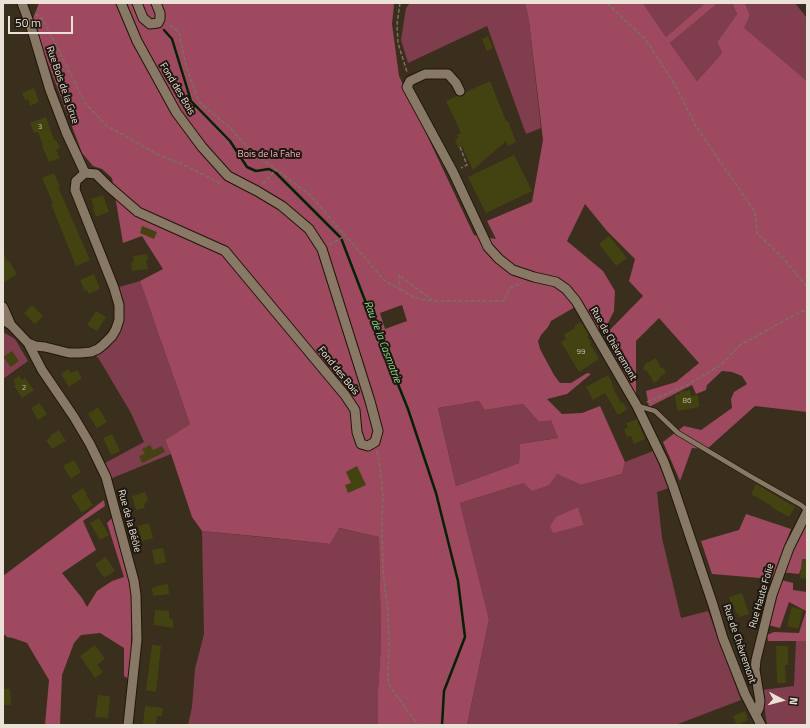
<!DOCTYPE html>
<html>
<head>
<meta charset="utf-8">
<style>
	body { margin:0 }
	#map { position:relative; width:810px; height:728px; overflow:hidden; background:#3a2e1c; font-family:"Titillium Web",sans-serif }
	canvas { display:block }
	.frame { position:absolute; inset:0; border:4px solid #eae2d7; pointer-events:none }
	.north { position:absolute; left:762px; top:680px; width:40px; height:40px; -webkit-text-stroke:3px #1d1710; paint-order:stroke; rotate:96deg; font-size:11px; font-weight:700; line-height:16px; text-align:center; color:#eae2d7 }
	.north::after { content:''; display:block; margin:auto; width:14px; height:18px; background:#eae2d7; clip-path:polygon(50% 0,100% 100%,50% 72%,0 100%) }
	.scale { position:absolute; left:8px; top:16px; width:65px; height:18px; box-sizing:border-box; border:2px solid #eae2d7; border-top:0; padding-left:5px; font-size:12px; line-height:14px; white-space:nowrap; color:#eae2d7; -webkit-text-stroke:3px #1d1710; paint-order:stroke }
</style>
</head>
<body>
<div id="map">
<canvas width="810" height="728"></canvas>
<div class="frame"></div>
<div class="north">N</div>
<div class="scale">50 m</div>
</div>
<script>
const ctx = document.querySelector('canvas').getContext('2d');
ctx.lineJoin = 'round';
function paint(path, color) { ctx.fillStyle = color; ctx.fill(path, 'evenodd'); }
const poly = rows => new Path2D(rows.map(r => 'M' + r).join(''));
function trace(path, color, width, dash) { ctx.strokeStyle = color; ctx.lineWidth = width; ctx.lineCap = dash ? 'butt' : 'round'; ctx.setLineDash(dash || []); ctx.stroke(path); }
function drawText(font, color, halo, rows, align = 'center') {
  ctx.font = font + ' "Titillium Web",sans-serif'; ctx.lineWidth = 4; ctx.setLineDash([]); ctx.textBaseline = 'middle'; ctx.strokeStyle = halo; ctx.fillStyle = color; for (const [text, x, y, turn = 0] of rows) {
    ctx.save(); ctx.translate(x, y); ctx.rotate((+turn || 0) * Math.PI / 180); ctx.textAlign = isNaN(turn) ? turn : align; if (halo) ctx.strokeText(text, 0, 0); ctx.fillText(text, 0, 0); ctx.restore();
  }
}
paint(poly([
	[410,3,525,3,529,21,541,128,526,134,487,26,408,63,401,40,406,8],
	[643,3,705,3,666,37],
	[718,3,732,3,737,14,717,42,722,53,697,81,670,43],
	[745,3,795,3,807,18,807,81,743,28,750,15],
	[140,281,190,424,165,440,171,454,110,479,105,463,144,442,131,413,99,359,96,356,108,348,117,337,122,325,124,316,124,303,119,287],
	[3,332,15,339,28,361,3,379],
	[479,401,485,410,523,404,539,422,551,419,558,438,520,444,519,463,456,486,438,408],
	[653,451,669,488,657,492,662,538,681,618,708,611,741,700,678,724,678,725,467,725,489,619,460,503,524,483,557,474,581,485,622,474,625,462],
	[578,507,584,525,576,527,557,516],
	[338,528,379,537,381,644,378,690,378,725,188,725,192,707,195,669,204,634,202,531,330,544],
	[796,641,807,641,807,725,767,725,762,690,794,686]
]), '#803d4e');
paint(poly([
	[39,3,393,3,394,5,392,24,399,76,474,235,496,239,487,221,532,202,543,140,529,21,525,3,643,3,666,37,705,3,718,3,670,43,697,81,722,53,717,42,737,14,732,3,745,3,750,15,744,28,807,81,807,412,755,406,707,449,692,448,680,481,663,442,684,426,701,430,732,408,731,399,734,392,747,384,742,376,732,372,722,371,707,385,706,390,696,394,692,385,649,407,646,391,676,382,699,363,659,318,636,341,636,395,604,336,643,296,629,281,635,259,607,231,585,204,567,241,603,271,615,291,614,311,607,325,592,332,575,307,551,321,548,327,541,335,538,341,540,349,554,375,560,383,571,383,587,373,591,374,567,394,547,399,562,414,582,413,600,406,625,462,622,474,581,485,557,474,549,485,532,491,524,483,460,503,489,619,467,725,378,725,378,690,381,644,379,537,339,528,330,544,264,537,202,531,192,517,171,454,165,440,190,424,140,281,163,269,142,236,123,243,112,178,102,169,93,166,82,153,32,21],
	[402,305,407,321,385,329,380,313],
	[479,401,485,410,523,404,539,422,551,420,558,438,520,444,519,463,456,486,438,408],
	[104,500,105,506,83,521,96,550,62,573,82,598,87,607,97,591,112,581,124,577,107,523,112,518,125,567,128,576,131,578,132,589,131,657,130,680,124,676,124,648,100,633,81,635,74,643,62,675,60,725,45,725,49,680,27,643,13,638,7,637,3,633,3,576],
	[578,507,584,525,553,533,550,526,557,516],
	[746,514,791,529,772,579,712,574,701,541,739,530],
	[807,514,807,559,803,563,799,574,780,572],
	[777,579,793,583,793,590,807,592,807,641,768,641,767,635,774,632,799,633,806,611,789,602,780,628,764,624]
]), '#9e495f');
trace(poly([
	[164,30,172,39,191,101,230,141,247,167,256,171,269,169,276,173,341,238,379,337,408,409,436,493,458,581,465,637,444,691,442,725]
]), '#012304', 2.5);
paint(poly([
	[488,36,493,48,487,51,482,39],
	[490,81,506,121,508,121,516,142,508,146,506,141,473,170,462,146,458,148,455,140,458,138,457,135,461,133,446,101,457,96,462,96,466,92],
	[34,88,39,102,30,106,28,99,25,100,22,93],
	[46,117,54,140,56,140,60,148,56,150,60,158,49,162,42,146,43,145,38,132,34,133,30,123],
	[514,155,532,191,486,213,468,177],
	[54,173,60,187,58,187,90,260,76,266,51,204,53,203,42,178],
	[103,195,109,212,96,217,93,208,94,207,91,199],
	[142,226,157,232,154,239,140,233],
	[609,236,627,258,616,266,599,244],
	[3,253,8,262,9,261,17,274,3,283],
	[147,254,148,260,146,260,148,269,132,271,131,262,134,261,133,256],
	[94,274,100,289,89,294,87,290,85,291,80,280],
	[32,305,43,316,35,324,24,313],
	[96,311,106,317,97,331,87,325],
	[581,322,589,335,587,336,591,343,590,344,599,359,579,372,561,342,566,339,564,334,575,328,574,326],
	[12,351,19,361,11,367,3,357],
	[656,358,661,368,663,367,666,373,660,377,660,379,654,383,647,371,643,370,645,364],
	[68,369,71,373,77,370,82,378,69,387,61,374],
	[608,375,613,385,612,386,621,403,623,402,627,410,618,415,605,393,593,400,586,387],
	[19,376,22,380,25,378,34,390,22,398,14,386,16,385,13,380],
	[690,390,691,396,698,395,699,407,677,411,675,395,680,394,679,392],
	[39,403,47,414,38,420,31,408],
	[98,407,107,422,97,428,88,414],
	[637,419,645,439,634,444,631,436,627,437,624,429,628,428,626,423],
	[59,430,66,441,52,449,46,440,51,437,50,436],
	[112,434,120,451,111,455,103,438],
	[150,445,153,450,162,446,165,452,142,463,139,456,145,454,142,449],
	[74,460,81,472,71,479,63,466],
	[357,466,366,485,348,493,345,485,351,483,346,472],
	[756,484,795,507,789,517,771,507,772,506,751,494],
	[83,488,87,494,86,495,93,505,82,513,71,496],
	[145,492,148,500,144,504,145,508,136,510,132,496],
	[99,518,109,535,100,540,90,523],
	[149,523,153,538,142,541,138,526],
	[163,548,166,562,155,565,152,550],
	[106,557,115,571,104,578,95,564],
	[802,559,807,559,807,579,800,578],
	[168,584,169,594,153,596,152,588,156,587,156,586],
	[742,593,749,614,739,617,738,613,736,613,733,604,731,604,729,597],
	[792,607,803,610,798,629,787,626],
	[155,610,169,611,169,617,173,620,173,628,154,625],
	[95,645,105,659,97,665,103,672,95,678,80,656],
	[152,645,161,646,156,692,146,690],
	[776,646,788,646,788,665,785,665,786,683,777,683],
	[3,689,10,689,11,705,3,705],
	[98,695,110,696,108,718,95,717],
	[145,706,163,708,162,716,157,716,156,725,143,724],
	[745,711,748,720,737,725,733,716]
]), '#434312');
const service = poly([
	[638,406,655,411,678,433,750,476,801,505,807,510]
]);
const minor = poly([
	[22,3,33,33,50,90,66,132,85,173],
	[137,3,143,18,150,24,158,23,160,19,160,13,156,3],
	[460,91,456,83,448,74,425,74,410,81,407,87,453,172,488,247,499,259,513,270,534,277,556,282,566,289,576,301,637,406,664,462,673,486,713,605,723,638,745,694,761,725],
	[3,307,11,325],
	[3,320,11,325,28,343,42,370,74,417,90,444,106,477,134,581,136,595,137,640,128,725],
	[28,343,35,346,45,347,69,353,80,353,91,352,98,349,103,345,112,336,116,329,119,320,119,305,114,288,75,190,76,181,85,173,96,174,108,186,138,212,225,251,345,395,355,410,357,432,361,444,368,446,375,442,378,431,370,401,322,249,309,229,282,206,257,191,228,176,202,147,176,112,164,90,137,41,121,3],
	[756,714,759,708,760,701,755,670,756,660,772,595,789,548,807,512]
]);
trace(service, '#211605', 6);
trace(minor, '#211605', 11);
trace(poly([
	[400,3,397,24,398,43,407,72],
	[607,3,646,40,674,83,697,128,755,212,757,233,784,259,807,287],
	[35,14,43,19,85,103,107,126,129,138,157,154,186,166,222,184],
	[170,25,179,32,186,66,199,102,229,127,254,154,276,169],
	[460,147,467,165,461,168],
	[263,184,276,169,310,195,385,281,400,289,399,275,433,301,504,301,510,288,522,283],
	[329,245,345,236],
	[400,289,415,298,431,301],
	[647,402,687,385,721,365,740,345,802,311,807,312],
	[377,451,380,466,383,496,382,522,383,572,388,612,389,647,388,674,389,685,418,725]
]), '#7a7060', 1.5, [4, 2]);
trace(service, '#877965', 4.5);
trace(minor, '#877965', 9);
drawText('8px', '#c0baa6', null, [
	["3",40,127],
	["99",581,352],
	["2",24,388],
	["86",687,401]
]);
drawText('10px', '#eae2d7', '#1d1710', [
	["Rue Bois de la Grue",62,85,71],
	["Fond des Bois",177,89,59],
	["Rue de Chèvremont",613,344,60],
	["Fond des Bois",338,371,51],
	["Rue de la Béôle",129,521,75],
	["Rue Haute Folie",762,596,-74],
	["Rue de Chèvremont",739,644,71]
]);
drawText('10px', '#fcb3c1', '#1d1710', [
	["Bois de la Fahe",269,155]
]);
drawText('italic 11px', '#86de88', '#1d1710', [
	["Rau de la Casmatrie",382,342,69]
]);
</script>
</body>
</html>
